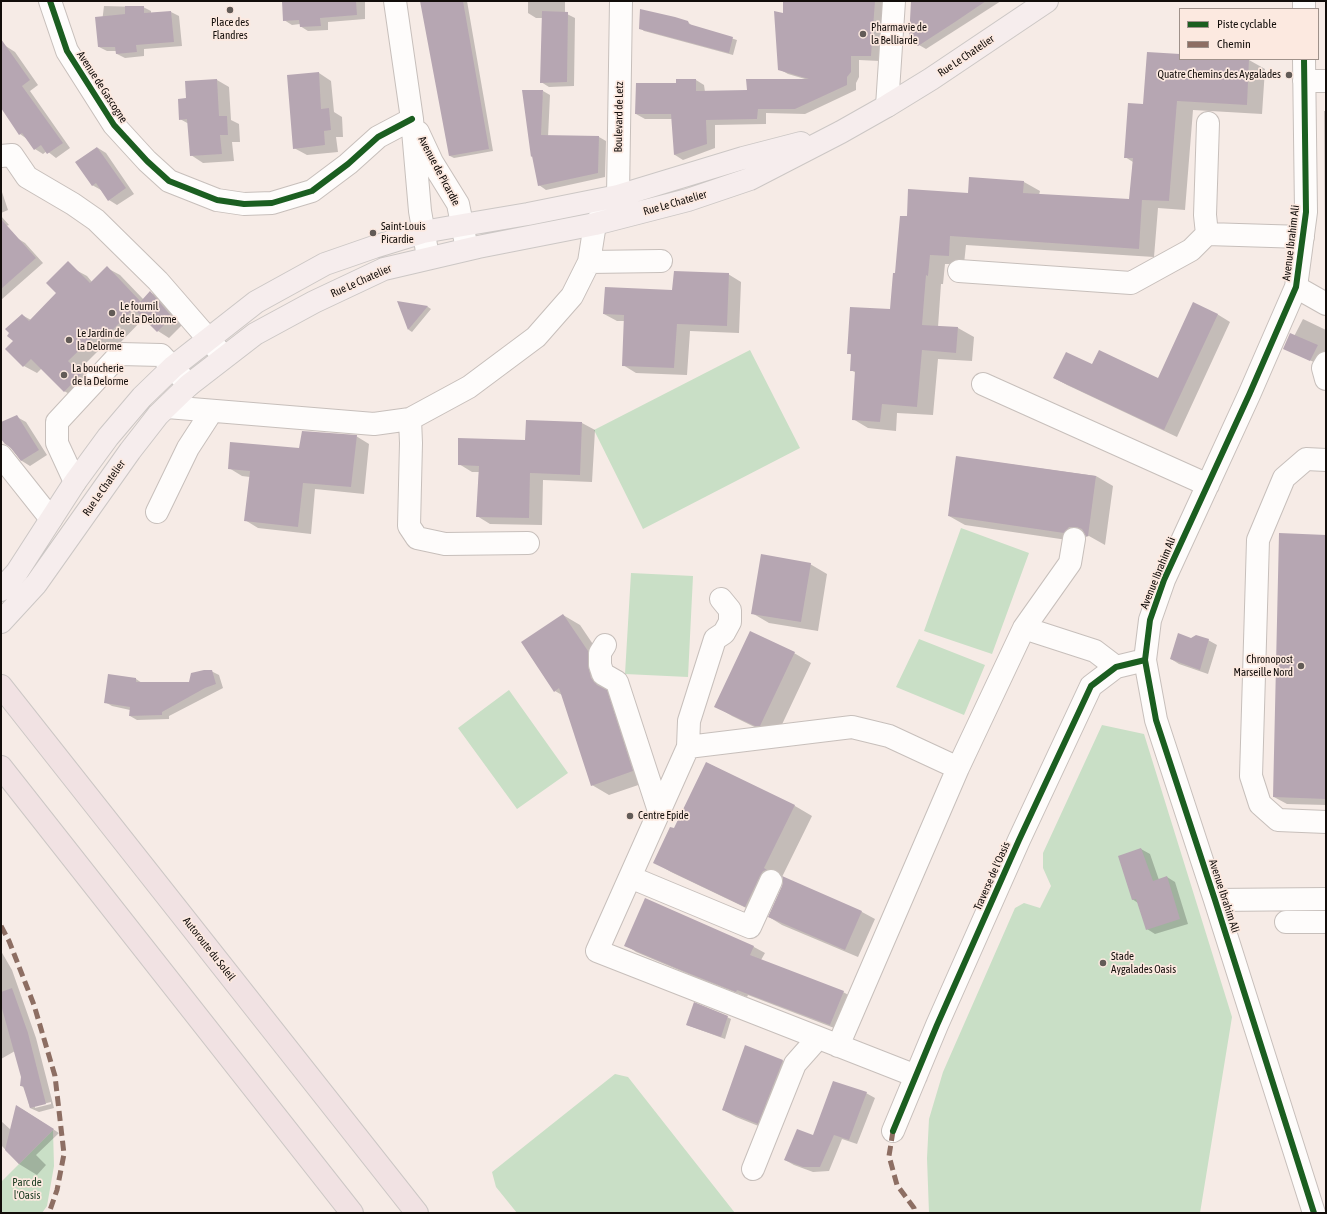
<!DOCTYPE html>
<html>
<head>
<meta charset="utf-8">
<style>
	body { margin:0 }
	#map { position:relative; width:1327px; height:1214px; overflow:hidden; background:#f6ebe6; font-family:"Asap Condensed",sans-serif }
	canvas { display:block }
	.frame { position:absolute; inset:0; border:2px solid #120d0a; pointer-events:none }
	.legend { position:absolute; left:1179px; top:8px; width:140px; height:52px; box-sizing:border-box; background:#fce9e0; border:1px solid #9e918a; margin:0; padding:5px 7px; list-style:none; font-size:12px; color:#120d0a }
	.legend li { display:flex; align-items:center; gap:8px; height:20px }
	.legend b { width:20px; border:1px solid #9e918a }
</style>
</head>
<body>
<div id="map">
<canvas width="1327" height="1214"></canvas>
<div class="frame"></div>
<ul class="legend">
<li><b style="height:5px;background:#1b5e20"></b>Piste cyclable</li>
<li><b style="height:5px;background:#8d6e63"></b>Chemin</li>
</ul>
</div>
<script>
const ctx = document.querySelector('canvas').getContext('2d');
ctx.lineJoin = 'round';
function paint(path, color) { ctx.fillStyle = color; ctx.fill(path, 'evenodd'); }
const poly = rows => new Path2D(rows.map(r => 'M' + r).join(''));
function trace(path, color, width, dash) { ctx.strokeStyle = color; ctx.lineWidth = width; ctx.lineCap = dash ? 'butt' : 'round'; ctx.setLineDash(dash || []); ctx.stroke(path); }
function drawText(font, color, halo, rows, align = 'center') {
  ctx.font = font + ' "Asap Condensed",sans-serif'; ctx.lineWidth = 3.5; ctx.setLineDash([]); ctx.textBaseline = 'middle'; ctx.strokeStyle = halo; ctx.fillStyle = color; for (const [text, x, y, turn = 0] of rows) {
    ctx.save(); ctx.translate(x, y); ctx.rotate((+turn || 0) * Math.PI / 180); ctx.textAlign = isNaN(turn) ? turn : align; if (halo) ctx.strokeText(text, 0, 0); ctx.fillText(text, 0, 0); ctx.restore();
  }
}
paint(poly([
	[750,350,800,448,643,529,594,430],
	[961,528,1029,553,992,654,924,631],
	[631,573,693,576,688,677,625,674],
	[919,639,985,665,964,715,896,687],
	[509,690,568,773,517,809,458,728],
	[1102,725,1144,734,1232,1017,1200,1213,929,1213,927,1158,929,1119,943,1072,1015,908,1024,903,1040,908,1051,886,1043,868,1043,853],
	[615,1074,628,1077,735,1213,517,1213,496,1187,492,1172],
	[53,1130,54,1166,47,1206,42,1213,1,1213,1,1182]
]), '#c9dfc6');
paint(poly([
	[283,1,365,1,365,19,328,22,328,30,308,31,300,26,300,24,292,25,284,20],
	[421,1,467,1,493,151,454,158,450,156],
	[528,1,565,1,565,13,575,18,574,86,549,87,541,82,543,18,536,18,528,13],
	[807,1,884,1,880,61,859,60,859,77,856,83,856,90,805,114,766,113,766,124,715,125,715,148,683,160,675,155,673,119,645,119,636,114,677,84,696,80,704,85,705,92,748,91,805,79,788,74,779,69],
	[912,1,1001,1,926,49,919,45],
	[104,6,143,7,151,11,151,13,171,12,179,16,182,46,144,49,144,56,125,58,117,54,117,51,107,51,99,47],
	[688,22,692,26,737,40,733,55,644,31,640,28],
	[1,43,15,52,38,85,30,91,70,148,56,158,47,151,43,154,35,149,27,139,20,134,1,107],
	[1180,55,1180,59,1249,60,1265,69,1262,114,1193,110,1185,210,1158,208,1154,257,966,245,964,264,945,264,943,284,941,284,938,327,958,328,974,337,972,361,938,359,933,415,897,413,896,431,868,428,853,419,856,373,851,370,852,355,848,353,891,310,896,274,908,218,969,194,1024,182,1040,191,1039,195,1130,200,1133,162,1125,157,1144,105],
	[319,73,331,81,334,112,342,117,343,137,336,137,338,152,307,155,294,148],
	[217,80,229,87,231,120,239,124,240,142,232,142,234,161,203,163,191,155,189,124,180,119],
	[543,91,550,95,548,137,599,137,606,141,605,177,546,190,539,185,533,157,531,156],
	[1324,111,1326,111,1326,241,1325,240],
	[98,148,106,153,134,194,117,205,109,200,101,190,92,185],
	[1,189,8,210,1,213],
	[1,216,9,225,1,228],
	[17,238,25,243,43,263,1,300,1,252],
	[107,268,120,275,144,300,150,292,162,299,183,324,169,338,158,331,144,318,116,347,107,342,80,369,93,382,77,398,64,391,42,368,37,373,24,366,6,349,14,341,22,315,31,320,57,293,74,269,87,276,92,282],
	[728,274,741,282,739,333,690,331,687,375,636,373,623,365,625,321,617,321,604,314],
	[399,303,428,307,431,309,412,332,409,330],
	[1217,314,1230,322,1177,437,1067,385,1054,378,1093,365,1158,379],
	[1303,319,1326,330,1326,353,1316,363,1287,350],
	[17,417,26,422,47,455,30,466,22,461,1,437,1,424],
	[582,423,595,430,592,482,543,480,542,525,490,524,477,516,479,472,472,472,459,464,526,441],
	[356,436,369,444,364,494,315,489,311,534,258,528,245,520,250,477,242,476,229,468],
	[957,457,1096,476,1113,486,1105,545,1089,536,1086,537,1081,542,965,525,949,516],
	[1326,536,1326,805,1287,804,1274,797],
	[810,564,827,574,818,631,769,623,752,613],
	[563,615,580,625,605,662,650,781,609,795,592,785,562,695,555,691],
	[1191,639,1208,640,1217,645,1208,674,1179,664,1171,659],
	[794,653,811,663,777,735,773,736,732,716,715,706],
	[211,671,219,675,223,688,169,716,169,719,137,720,130,716,130,710,112,706,105,702,136,679,142,683,190,683],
	[707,763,795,806,812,816,781,879,783,880,781,881,763,916,671,872,654,862,674,830],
	[1141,849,1150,854,1159,880,1167,877,1175,882,1188,924,1155,934,1147,929,1138,903,1132,899],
	[784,878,862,912,875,919,858,957,782,925,769,917,783,886],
	[646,900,754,947,765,953,761,960,843,992,854,998,842,1031,748,995,747,997,695,977,636,952,626,945],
	[1,951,12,970,36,1038,54,1108,39,1112,30,1108,25,1088,21,1086,22,1077,15,1051,1,1059],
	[51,1102,51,1104,35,1108,35,1106],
	[727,1017,731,1019,725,1039,687,1025],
	[745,1047,783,1061,796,1068,771,1131,736,1117,723,1110],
	[866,1093,875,1098,857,1144,842,1139,829,1171,813,1172,794,1165,785,1160],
	[22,1109,59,1133,36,1155,46,1165,37,1175,19,1164,1,1145,1,1121,11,1130]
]), '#0003');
paint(poly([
	[282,1,356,1,357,15,320,18,321,26,300,27,299,20,283,21],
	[420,1,463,1,489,149,449,156],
	[783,1,875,1,871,56,851,56,851,72,847,77,847,85,795,109,758,109,757,119,706,120,707,144,674,155,671,114,635,114,636,83,676,83,676,79,696,79,696,91,747,90,746,79,809,79,778,70,774,11,783,13],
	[911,1,986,1,955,22,918,46,909,39],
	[125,6,144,6,144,13,171,11,174,42,136,45,137,52,116,54,115,47,98,47,95,17,125,14],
	[640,9,675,17,688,21,689,24,733,37,729,53,639,29],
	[542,11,568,12,567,82,540,83],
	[1,39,30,80,22,86,63,143,47,154,41,145,34,150,22,133,19,135,1,108],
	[1147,52,1180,54,1180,59,1249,59,1247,105,1177,101,1169,201,1142,200,1139,249,950,236,949,256,930,255,928,276,926,275,922,325,958,327,956,353,922,350,917,407,882,404,880,422,852,420,855,371,850,371,851,354,847,354,850,307,890,309,893,273,895,273,900,216,907,216,908,189,968,193,969,177,1024,181,1023,193,1129,199,1133,158,1124,158,1128,103,1143,104],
	[319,72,321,109,329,108,331,130,324,131,325,145,293,149,287,75],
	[217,79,219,116,227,116,228,135,220,135,222,154,190,156,187,119,179,120,178,99,186,98,185,81],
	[522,90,543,90,541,135,599,136,598,173,538,186,532,156,531,157],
	[97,147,126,188,108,201,96,183,92,186,75,162],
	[1,219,36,258,1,289],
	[68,261,90,283,107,266,141,302,102,340,96,334,68,361,81,374,64,392,31,359,23,367,5,349,13,341,7,336,9,333,5,329,22,314,29,321,56,293,46,283],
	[674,271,729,273,727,326,677,324,674,368,622,366,624,315,603,314,605,287,672,290],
	[150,291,172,317,157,332,134,309],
	[397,301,428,306,408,330],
	[1193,302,1218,314,1164,430,1053,378,1066,352,1092,364,1099,350,1158,378],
	[1290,333,1318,345,1310,361,1283,349],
	[17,415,39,450,21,461,11,448,5,444,1,439,1,422],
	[526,420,582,422,580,475,530,473,529,518,476,517,479,466,458,465,458,438,525,440],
	[302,431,357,435,351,487,303,483,298,527,244,521,250,471,228,469,230,442,299,448],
	[956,456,1096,476,1088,536,1086,536,1082,529,1076,527,1069,527,1064,533,948,516],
	[1279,533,1326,535,1326,799,1273,797],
	[761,554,811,563,801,622,751,614],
	[563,614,588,651,588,665,591,678,597,685,607,690,633,771,591,786,559,688,554,692,521,642],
	[750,631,795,652,760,726,755,726,714,707],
	[1178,633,1191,638,1196,635,1209,639,1200,670,1170,659],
	[204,670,212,670,216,684,205,688,162,712,162,715,129,716,130,707,104,703,108,674,136,678,136,682,189,682,191,673],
	[706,762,795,805,764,868,767,870,763,871,760,876,745,907,653,863,670,827,674,828],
	[1141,848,1153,881,1167,876,1180,919,1146,930,1136,899,1132,900,1118,856],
	[782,876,862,911,845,950,768,917,782,886,783,880],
	[645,898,754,946,750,955,844,991,830,1025,737,990,736,992,683,971,624,946],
	[12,988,28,1033,46,1104,30,1108,23,1086,20,1086,21,1077,1,1005,1,992],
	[694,1002,728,1016,721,1037,686,1025],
	[745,1045,783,1060,758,1124,722,1110],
	[833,1081,867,1092,849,1140,834,1135,820,1167,803,1167,784,1160,797,1129,813,1135],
	[16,1105,54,1129,19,1164,5,1150]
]), '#b6a6b2');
const minor = poly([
	[50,1,67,51,114,125,147,161,169,181,217,200,244,204,272,203,312,191,348,164,378,137,412,119],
	[395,1,412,119,420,211,428,257],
	[1304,9,1304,1],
	[1304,59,1306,212,1296,287,1249,395,1164,580,1150,620,1145,660,1156,720,1215,900,1314,1213],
	[1304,81,1326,81],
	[887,106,894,1],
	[418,132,432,162,458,204,467,249],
	[1,156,12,155,27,177,73,204,96,220,158,281,224,357],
	[1207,234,1205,215,1208,123],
	[589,262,661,261],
	[959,271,1131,283,1191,250,1207,234,1303,237],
	[1296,287,1326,304],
	[1326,363,1323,368,1326,379],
	[983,384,1208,485],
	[167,407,374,424,410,419,469,387,536,337,572,296,589,262,595,224,618,196,621,1],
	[410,419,411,443,409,526,417,538,445,544,528,543],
	[1,456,51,519],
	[1326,460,1306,459,1284,478,1258,540,1251,776,1260,804,1278,820,1326,822],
	[75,482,57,443,57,422,120,354,161,355,189,385],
	[157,512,188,448,212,411],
	[721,599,730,610,730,622,724,633,715,639,689,721,688,747,597,951,916,1076],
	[1024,628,1095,651,1116,667],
	[605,645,600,653,600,665,603,674,617,682,659,811],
	[688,747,852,727,889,736,958,768],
	[630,877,750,927,771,881],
	[1215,900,1326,899],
	[1286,922,1326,922],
	[838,1046,958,768,1024,628,1070,563,1074,539],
	[893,1131,937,1025,1019,840,1091,686,1116,667,1145,660],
	[753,1169,795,1064,818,1038]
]);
const major = poly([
	[1,590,17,572,75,482,108,437,142,397,173,367,256,302,325,264,374,247,423,232,463,225,528,214,618,196,743,158,801,143],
	[1,622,36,584,130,451,158,415,189,385,255,334,314,302,384,269,478,247,595,224,688,200,750,179,841,132,887,106,931,79,1047,1]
]);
const highway = poly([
	[1,686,417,1213],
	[1,767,352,1213]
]);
trace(minor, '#c7bfbb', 24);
trace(major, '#ccc7c5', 24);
trace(highway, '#ccc7c5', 24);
trace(minor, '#fefcfb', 22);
trace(major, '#f6eded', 22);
trace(highway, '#f1e2e3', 22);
trace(poly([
	[1,926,9,941,34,1005,55,1076,64,1154,57,1190,49,1213],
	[893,1131,889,1156,897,1185,914,1208,915,1213]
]), '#8d6e63', 5, [10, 5]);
trace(poly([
	[50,1,67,51,114,125,147,161,169,181,217,200,244,204,272,203,312,191,348,164,378,137,412,119],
	[1304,59,1306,212,1296,287,1249,395,1164,580,1150,620,1145,660,1156,720,1215,900,1314,1213],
	[893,1131,937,1025,1019,840,1091,686,1116,667,1145,660]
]), '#1b5e20', 6);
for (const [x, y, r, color] of [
	[230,10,4,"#625b57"],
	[863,34,4,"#625b57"],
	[1289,75,4,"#625b57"],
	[373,233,4,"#625b57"],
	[112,313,4,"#625b57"],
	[69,340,4,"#625b57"],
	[64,375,4,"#625b57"],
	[1301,666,4,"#625b57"],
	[630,816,4,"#625b57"],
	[1103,963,4,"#625b57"]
]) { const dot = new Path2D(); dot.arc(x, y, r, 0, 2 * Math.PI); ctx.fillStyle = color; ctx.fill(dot); trace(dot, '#fce9e0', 1.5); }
drawText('11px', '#120d0a', '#fce9e0', [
	["Place des",230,23,"center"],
	["Flandres",230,36,"center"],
	["Pharmavie de",871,28],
	["la Belliarde",871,41],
	["Quatre Chemins des Aygalades",1281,75,"right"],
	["Saint-Louis",381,227],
	["Picardie",381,240],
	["Le fournil",120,307],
	["de la Delorme",120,320],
	["Le Jardin de",77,334],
	["la Delorme",77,347],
	["La boucherie",72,369],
	["de la Delorme",72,382],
	["Chronopost",1293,660,"right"],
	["Marseille Nord",1293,673,"right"],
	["Centre Epide",638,816],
	["Stade",1111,957],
	["Aygalades Oasis",1111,970]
], 'left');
drawText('11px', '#120d0a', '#fce9e0', [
	["Rue Le Chatelier",966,56,-34],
	["Avenue de Gascogne",102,87,57],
	["Boulevard de Letz",619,117,-89],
	["Avenue de Picardie",439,171,62],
	["Rue Le Chatelier",675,203,-16],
	["Avenue Ibrahim Ali",1291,243,-83],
	["Rue Le Chatelier",361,281,-24],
	["Rue Le Chatelier",104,488,-55],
	["Avenue Ibrahim Ali",1158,573,-68],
	["Traverse de l'Oasis",992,876,-66],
	["Avenue Ibrahim Ali",1224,896,72],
	["Autoroute du Soleil",209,949,52]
]);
drawText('11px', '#17391e', '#fce9e0', [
	["Parc de",27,1183],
	["l'Oasis",27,1196]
]);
</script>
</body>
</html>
